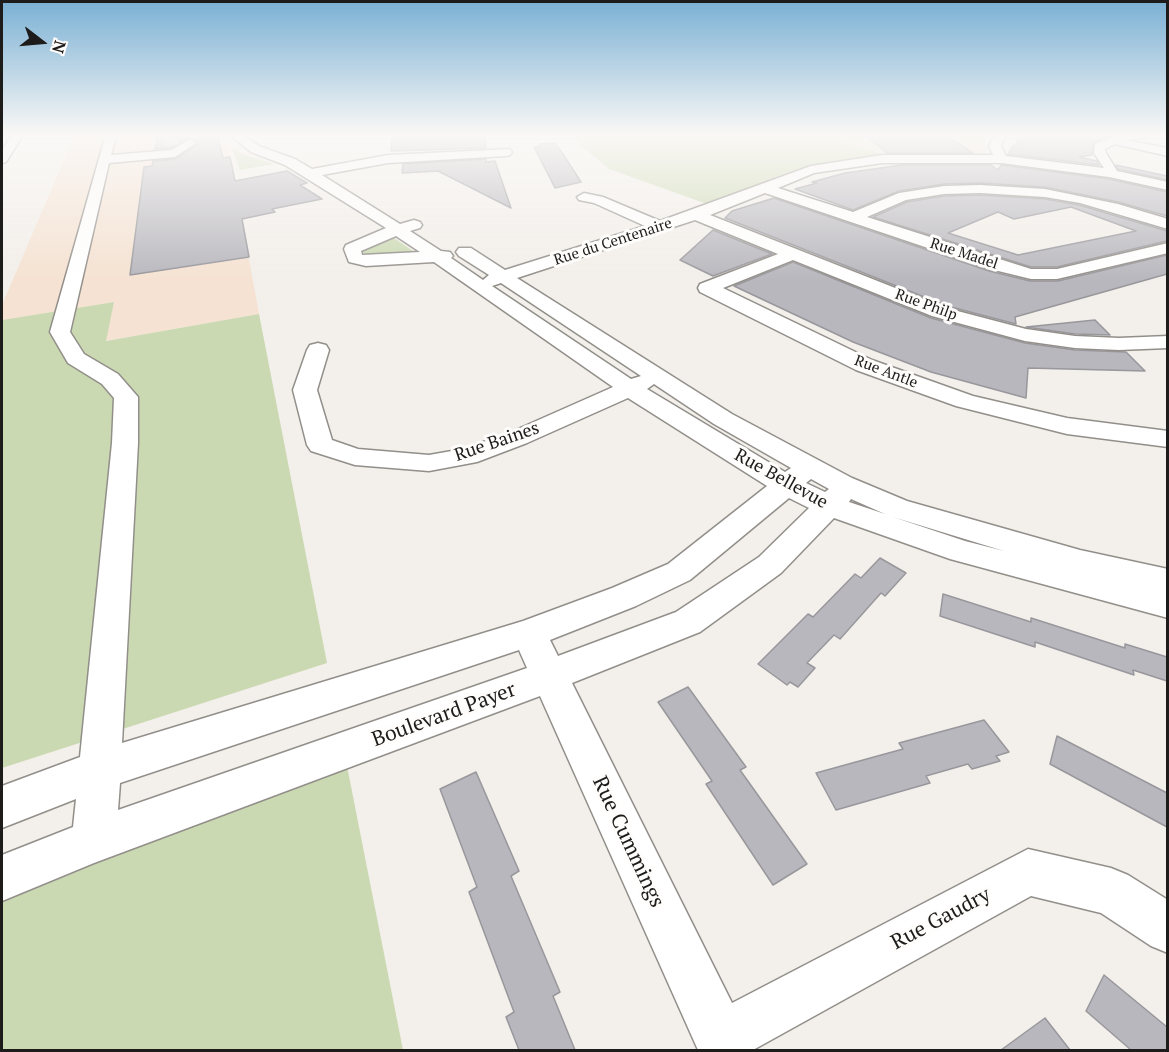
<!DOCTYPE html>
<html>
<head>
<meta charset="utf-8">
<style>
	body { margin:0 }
	#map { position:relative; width:1169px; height:1052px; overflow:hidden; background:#f3efea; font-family:"PT Serif",serif }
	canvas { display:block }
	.frame { position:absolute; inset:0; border:3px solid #1d1c1a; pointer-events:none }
	.north { position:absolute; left:12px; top:12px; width:60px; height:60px; -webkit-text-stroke:4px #fefdfb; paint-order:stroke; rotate:106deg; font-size:16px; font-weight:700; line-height:24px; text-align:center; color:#1d1c1a }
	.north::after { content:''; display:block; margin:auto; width:21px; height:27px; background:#1d1c1a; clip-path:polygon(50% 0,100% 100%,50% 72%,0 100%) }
</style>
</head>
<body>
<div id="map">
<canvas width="1169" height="1052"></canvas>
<div class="frame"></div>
<div class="north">N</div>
</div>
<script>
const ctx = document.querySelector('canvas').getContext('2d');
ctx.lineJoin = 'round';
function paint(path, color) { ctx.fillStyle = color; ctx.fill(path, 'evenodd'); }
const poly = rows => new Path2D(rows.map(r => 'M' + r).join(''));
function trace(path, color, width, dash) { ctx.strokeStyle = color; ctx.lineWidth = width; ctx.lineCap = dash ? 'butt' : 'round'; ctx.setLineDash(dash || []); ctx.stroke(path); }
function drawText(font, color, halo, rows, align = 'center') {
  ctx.font = font + ' "PT Serif",serif'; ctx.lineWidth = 6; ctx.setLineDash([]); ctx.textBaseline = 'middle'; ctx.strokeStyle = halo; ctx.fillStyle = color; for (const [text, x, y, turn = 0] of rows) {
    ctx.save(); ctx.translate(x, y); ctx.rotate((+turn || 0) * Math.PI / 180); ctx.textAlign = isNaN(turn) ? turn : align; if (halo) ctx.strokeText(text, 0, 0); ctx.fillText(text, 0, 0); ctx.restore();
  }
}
paint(poly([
	[820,134,987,134,985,136,986,148,989,155,889,156]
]), '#ebe2d7');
paint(poly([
	[75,134,226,134,259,314,105,341,114,302,2,320,2,305]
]), '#f5e2d2');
paint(poly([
	[568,134,820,134,889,156,810,166,784,174,707,204,609,169],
	[232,148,246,155,274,164,240,170],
	[391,236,416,253,372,255,362,253,364,248],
	[114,302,106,341,259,314,327,663,2,768,2,320],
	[346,761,403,1050,2,1050,2,902]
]), '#cbd9b2');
const building = poly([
	[158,134,217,134,223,158,230,157,235,181,287,171,307,183,300,185,322,199,272,209,275,212,242,219,249,257,130,275,144,167,152,166,153,161,176,159,198,144,189,137,171,148,155,149,158,134],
	[392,134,485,134,486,148,391,151,392,134],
	[864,134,944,134,973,153,887,153,864,134],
	[1019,134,1114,134,1094,142,1092,155,1079,157,1097,161,1099,165,1008,154,1013,145,1016,146,1019,134],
	[555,143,563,154,581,182,555,188,534,147,540,147,539,144,555,143],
	[486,159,486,162,495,161,511,208,438,171,402,173,403,164,486,159],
	[902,165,991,165,998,170,1001,165,1109,179,1167,192,1167,216,1118,202,1045,187,980,183,944,184,899,191,853,210,795,189,817,183,812,182,845,173,902,165],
	[1116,165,1167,176,1167,180,1118,169,1116,165],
	[980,195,1045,199,1079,205,1167,231,1167,241,1057,267,1031,267,873,217,907,202,944,196,980,195],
	[1071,207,1136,231,1018,255,948,233,998,212,1014,219,1071,207],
	[774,198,989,271,1030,281,1058,281,1167,255,1167,274,1015,317,1016,324,947,306,725,218,732,211,774,198],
	[713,230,772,254,713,276,680,260,713,230],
	[793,262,931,318,1025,343,1075,350,1126,352,1145,371,1028,368,1026,398,931,372,853,342,734,286,793,262],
	[1095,320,1110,335,1075,334,1026,327,1095,320],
	[880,558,906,573,885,596,881,593,840,639,834,635,807,663,815,668,798,687,790,682,787,685,758,664,808,614,813,617,855,574,861,578,880,558],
	[943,594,1031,622,1031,618,1125,648,1125,644,1167,657,1167,681,1133,670,1134,675,1035,642,1035,647,940,616,943,594],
	[688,687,746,767,740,770,807,864,773,885,706,784,712,781,658,702,688,687],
	[984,720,1009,752,996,756,1000,761,972,769,968,764,926,776,930,783,836,810,816,773,903,749,899,743,984,720],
	[1057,736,1167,793,1167,827,1050,764,1057,736],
	[476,772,519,871,511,876,560,992,553,996,575,1050,519,1050,506,1017,514,1012,469,892,477,887,440,789,476,772],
	[1104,975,1167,1027,1167,1050,1131,1050,1086,1011,1104,975],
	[1045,1018,1070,1050,1001,1050,1045,1018]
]);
paint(building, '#b8b7bd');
trace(building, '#98979c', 1.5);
trace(poly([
	[171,134,172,145]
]), '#d3cfcb', 13, [13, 7]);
const minor = poly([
	[13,134,24,134,6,162,2,163,2,150,13,134],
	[106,134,117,134,111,155,172,150,190,139,196,143,175,157,109,163,70,332,84,354,118,374,138,397,138,443,122,743,523,621,612,588,668,564,767,486,628,398,527,443,477,462,429,471,355,465,311,451,307,445,293,390,307,350,310,345,318,343,326,345,329,350,317,390,332,440,358,449,429,455,463,449,509,433,613,387,434,262,366,266,349,262,344,249,346,245,386,228,285,165,251,152,229,134,241,134,259,146,295,159,312,169,388,155,510,149,512,152,510,155,506,156,388,163,322,175,400,224,414,220,420,222,422,225,420,228,410,231,441,251,450,252,453,256,451,258,483,280,489,275,459,256,456,252,459,248,471,248,505,270,645,226,594,203,579,200,577,197,584,193,603,197,660,221,811,166,882,155,993,155,989,146,995,134,1006,134,1001,146,1006,156,1104,168,1094,153,1095,144,1117,135,1153,134,1148,137,1125,140,1168,148,1168,156,1115,144,1105,149,1106,153,1117,171,1168,182,1168,190,1109,177,1001,163,882,163,814,173,778,188,853,212,899,193,944,186,980,185,1045,189,1118,204,1168,219,1168,229,1080,203,1045,197,980,193,944,194,906,200,867,217,1031,269,1057,269,1168,243,1168,253,1057,279,1031,279,990,269,765,193,710,215,946,308,1026,329,1075,336,1119,338,1168,336,1168,348,1119,350,1075,348,1025,341,932,316,793,260,723,288,872,360,973,396,1067,418,1168,431,1168,447,1067,434,956,406,856,370,700,292,698,288,700,284,778,254,695,220,517,278,732,414,852,478,907,501,1080,550,1168,569,1168,618,950,559,834,518,781,573,700,632,572,683,732,1003,1028,849,1111,868,1128,875,1168,900,1168,953,1151,946,1101,913,1031,896,753,1050,698,1050,540,696,94,863,2,901,2,855,73,827,76,799,2,828,2,786,80,757,112,443,114,398,102,384,68,363,50,332,106,134],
	[396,236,420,252,362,255,361,251,396,236],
	[501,283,641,376,631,379,492,286,501,283],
	[654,384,714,424,791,468,785,472,647,389,654,384],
	[811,479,829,489,825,492,806,483,811,479],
	[789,498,809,508,759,557,676,612,558,656,550,640,636,606,690,580,789,498],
	[851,499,885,514,849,502,851,499],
	[893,517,1004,551,965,541,893,517],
	[519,650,527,668,118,810,120,783,519,650]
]);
trace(minor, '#928f8a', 3);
paint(minor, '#fff');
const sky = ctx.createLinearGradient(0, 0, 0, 281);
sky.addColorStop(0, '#7ab0d4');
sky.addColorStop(0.48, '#faf8f6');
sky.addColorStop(1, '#faf8f600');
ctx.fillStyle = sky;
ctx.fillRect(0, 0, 1169, 281);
drawText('15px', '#1d1c1a', '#fefdfb', [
	["Rue du Centenaire",613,242,-18],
	["Rue Madel",964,254,18],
	["Rue Philp",926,305,20],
	["Rue Antle",886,372,21]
]);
drawText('18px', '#1d1c1a', '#fefdfb', [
	["Rue Baines",497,442,-19],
	["Rue Bellevue",781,479,29]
]);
drawText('21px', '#1d1c1a', '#fefdfb', [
	["Boulevard Payer",444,715,-20],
	["Rue Cummings",628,842,65],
	["Rue Gaudry",941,919,-28]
]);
</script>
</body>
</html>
